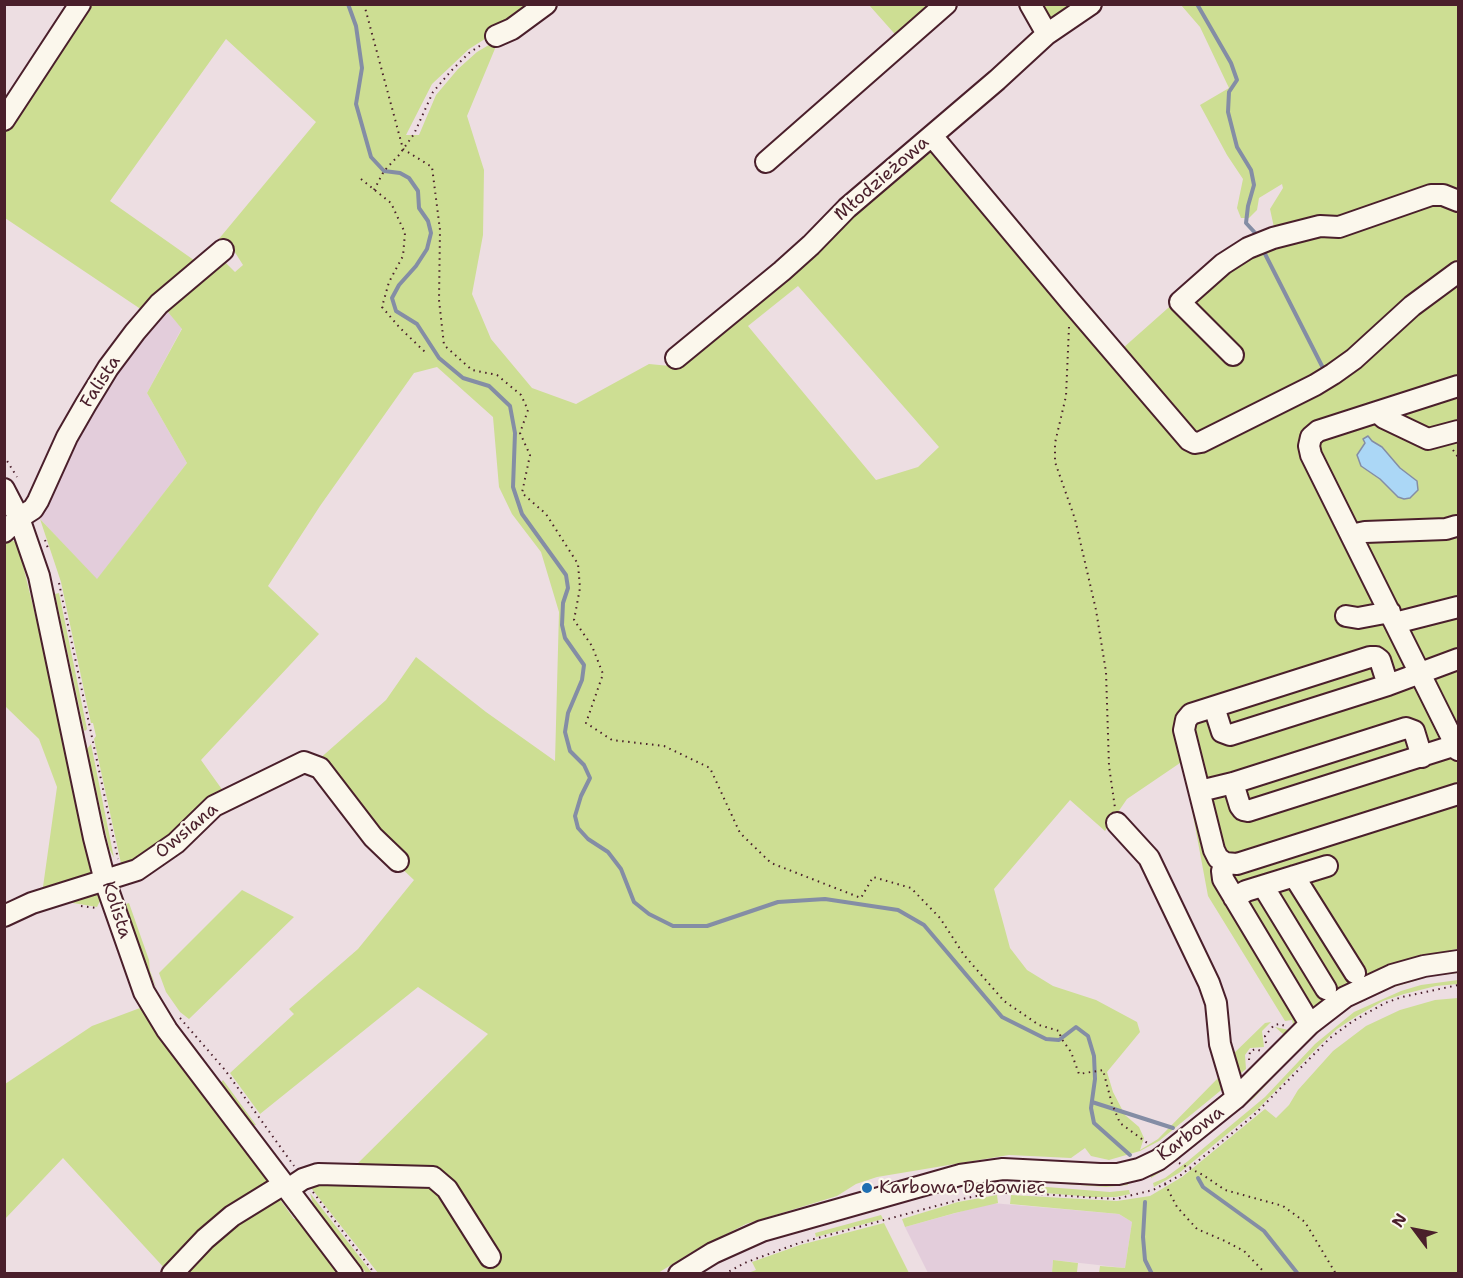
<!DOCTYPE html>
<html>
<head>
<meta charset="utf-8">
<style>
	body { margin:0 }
	#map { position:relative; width:1463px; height:1278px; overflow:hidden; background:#eddee2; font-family:"Shantell Sans",sans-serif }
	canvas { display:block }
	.frame { position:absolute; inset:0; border:6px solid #4a1f2b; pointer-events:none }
	.north { position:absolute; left:1385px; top:1200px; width:60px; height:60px; -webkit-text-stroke:4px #fbf7ec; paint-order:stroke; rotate:302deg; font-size:16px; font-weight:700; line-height:24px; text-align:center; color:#4a1f2b }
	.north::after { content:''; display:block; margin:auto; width:21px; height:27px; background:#4a1f2b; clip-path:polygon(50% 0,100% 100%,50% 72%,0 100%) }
</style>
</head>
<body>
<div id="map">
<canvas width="1463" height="1278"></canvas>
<div class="frame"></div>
<div class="north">N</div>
</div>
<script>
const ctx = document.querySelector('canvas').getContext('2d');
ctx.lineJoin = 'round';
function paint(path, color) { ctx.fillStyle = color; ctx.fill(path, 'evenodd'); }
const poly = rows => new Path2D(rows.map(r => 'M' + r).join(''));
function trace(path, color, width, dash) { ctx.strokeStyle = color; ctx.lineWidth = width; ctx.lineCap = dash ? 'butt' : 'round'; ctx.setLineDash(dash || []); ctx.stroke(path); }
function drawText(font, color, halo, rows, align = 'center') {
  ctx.font = font + ' "Shantell Sans",sans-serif'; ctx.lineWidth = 4.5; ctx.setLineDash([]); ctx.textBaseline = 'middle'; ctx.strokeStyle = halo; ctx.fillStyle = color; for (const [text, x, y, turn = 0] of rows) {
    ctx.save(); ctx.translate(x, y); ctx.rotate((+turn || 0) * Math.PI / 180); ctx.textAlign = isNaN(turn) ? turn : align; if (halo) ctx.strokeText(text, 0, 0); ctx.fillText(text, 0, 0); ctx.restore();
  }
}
paint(poly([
	[163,306,182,328,147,393,187,463,97,580,40,519,52,498,48,496,111,369],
	[992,1203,1119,1214,1132,1222,1125,1268,1053,1260,1052,1274,928,1273,905,1227]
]), '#e3cddb');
paint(poly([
	[87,5,539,5,469,49,450,67,432,84,406,135,419,135,436,95,458,69,477,52,499,39,467,116,484,170,483,235,472,294,491,339,532,388,576,404,649,364,670,366,785,274,927,144,1114,356,1221,261,1275,232,1270,209,1283,188,1282,184,1259,198,1257,210,1249,218,1241,218,1237,208,1243,179,1227,155,1200,105,1229,88,1200,27,1181,5,1458,5,1458,949,1451,950,1451,953,1313,1010,1298,1023,1288,1036,1283,1034,1275,1027,1289,1030,1293,1024,1292,1020,1285,1021,1208,896,1187,783,1180,763,1127,799,1105,831,1070,800,994,889,1010,948,1027,970,1053,986,1096,1000,1137,1022,1140,1032,1107,1072,1113,1092,1125,1115,1139,1127,1144,1138,1140,1150,1158,1139,1221,1075,1225,1087,1159,1141,1140,1151,1109,1160,1091,1156,1085,1148,1071,1158,1009,1155,877,1177,856,1184,837,1196,746,1224,697,1249,658,1273,378,1273,308,1184,349,1172,488,1034,418,987,260,1114,230,1073,294,1014,289,1009,358,949,414,880,398,865,328,761,322,765,317,761,386,700,416,657,486,712,555,761,559,612,541,552,512,514,499,487,493,417,437,367,414,373,320,506,268,586,319,634,201,760,226,795,178,835,122,868,94,739,96,736,93,723,91,723,61,582,40,519,97,579,187,463,147,393,182,329,163,306,221,258,235,272,243,265,229,243,213,246,316,122,226,39,110,201,198,263,145,312,5,218,4,127],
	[798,286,939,447,918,467,876,480,748,326],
	[869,5,940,5,901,41],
	[1035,5,1084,5,1051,23],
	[12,540,17,543,20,548,19,549,42,643,45,644,62,740,90,863,90,874,85,879,42,894,57,787,39,739,6,707,5,708,4,541],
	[59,593,87,729,85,731,84,730,55,594],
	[91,744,114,858,109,848,87,749],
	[242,890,294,917,189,1019,180,1012,166,992,159,973],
	[91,893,96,893,101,899,97,907,67,902],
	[129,903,149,960,150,971,157,989,148,970,135,934,126,904],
	[1458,969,1458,973,1431,976,1387,989,1347,1009,1308,1040,1254,1098,1167,1168,1151,1178,1150,1173,1337,1011,1400,980],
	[1458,980,1458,984,1436,986,1404,994,1383,1001,1357,1016,1337,1029,1318,1047,1258,1109,1179,1173,1154,1187,1153,1183,1165,1178,1188,1161,1265,1097,1315,1044,1354,1012,1401,991,1421,985],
	[1458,998,1458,1273,1099,1273,1100,1266,1125,1268,1132,1222,1119,1214,1010,1204,1011,1195,1117,1201,1150,1196,1182,1177,1265,1109,1276,1118,1289,1105,1298,1090,1333,1051,1366,1026,1400,1010,1435,1000],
	[140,1008,169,1049,273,1185,167,1271,63,1158,5,1219,5,1084,92,1026],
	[1271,1022,1262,1031,1264,1047,1250,1048,1245,1055,1246,1069,1234,1079,1228,1059,1265,1023],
	[223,1080,256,1125,249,1126,220,1084],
	[1014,1177,1127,1180,1128,1185,1106,1187,1012,1180],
	[1034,1186,1110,1192,1129,1190,1130,1194,1116,1197,1091,1197,1010,1190,1010,1187],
	[310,1193,372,1273,366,1273,313,1204],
	[997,1195,998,1203,955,1213,905,1227,902,1219,958,1202],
	[279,1198,294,1219,299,1219,339,1273,177,1274,225,1227],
	[881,1215,883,1219,816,1237,815,1233],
	[884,1223,909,1273,748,1273,756,1270,752,1262,800,1245],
	[1053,1260,1078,1263,1077,1272,1085,1273,1052,1273]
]), '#cdde93');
const water = poly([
	[1368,436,1372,441,1382,447,1400,468,1417,481,1418,490,1410,498,1404,499,1398,497,1380,479,1361,466,1357,455,1365,443,1363,439,1368,436]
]);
paint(water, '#abd7f6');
trace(water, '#848da5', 1.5);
trace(poly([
	[348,4,356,26,362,68,356,104,371,157,384,171,400,173,409,178,418,191,419,208,428,221,431,233,427,249,416,266,399,285,392,298,396,311,417,324,439,358,463,378,489,386,510,406,515,433,513,487,522,514,566,575,568,588,563,603,562,625,565,638,584,665,582,680,568,713,565,732,570,751,584,765,590,778,581,796,575,816,578,828,588,839,608,852,621,869,634,902,649,914,673,926,707,926,778,902,825,899,898,910,924,925,1002,1017,1046,1039,1059,1040,1076,1027,1088,1036,1094,1056,1095,1079,1091,1108,1094,1123,1130,1155],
	[1197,4,1231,63,1237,80,1229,92,1228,112,1237,147,1251,170,1254,185,1248,206,1246,223,1258,236],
	[1262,248,1323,368],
	[1092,1102,1173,1128],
	[1198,1178,1203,1187,1264,1231,1298,1274],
	[1145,1202,1143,1237,1145,1260,1152,1274]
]), '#848da5', 4);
const minor = poly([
	[1030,4,1047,34],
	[496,36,512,29,546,4],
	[4,120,80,4],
	[932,136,1070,301,1189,440,1195,443,1201,442,1315,385,1333,374,1354,359,1412,306,1458,272],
	[766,162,946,4],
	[1233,355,1180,302,1223,264,1248,248,1273,238,1320,226,1339,227,1431,195,1443,195,1458,201],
	[676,358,782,271,811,245,847,208,997,80,1047,34,1091,4],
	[1377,412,1458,386],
	[1458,431,1428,439,1384,418,1377,412,1318,431,1311,437,1309,446,1311,455,1458,750],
	[4,489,19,518,39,576,94,838,105,881,144,992,167,1030,352,1274],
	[4,532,19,518,33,509,38,501,67,437,86,404,108,368,135,332,159,304,223,250],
	[1351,535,1365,532,1446,529,1456,526],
	[1346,616,1358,618,1390,612],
	[1395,623,1458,607],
	[1388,685,1380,660,1376,657,1370,657,1191,714,1186,720,1184,730,1214,850,1218,858,1225,863,1237,864,1458,794],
	[1214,707,1222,732,1230,735,1388,685,1458,659],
	[1233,783,1240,806,1243,810,1248,811,1456,745],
	[1200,791,1233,783,1406,728,1414,731,1422,757],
	[1117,823,1149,858,1209,983,1216,1003,1220,1044,1236,1098],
	[1225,863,1222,871,1223,879,1310,1024],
	[1294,876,1355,973],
	[1263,886,1326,989],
	[1234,898,1246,891,1327,866],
	[4,916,32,903,137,870,176,843,214,806,304,762,320,768,373,837,398,861],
	[288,1189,303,1179,318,1174,433,1177,447,1189,490,1257],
	[172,1274,205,1239,232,1216,284,1184],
	[679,1274,713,1253,762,1231,960,1175,1003,1169,1100,1174,1118,1174,1139,1169,1158,1160,1170,1151,1236,1098,1310,1024,1345,997,1392,975,1424,966,1458,961]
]);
trace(minor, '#4a1f2b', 24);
trace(poly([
	[364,4,403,149,432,167,440,230,439,300,444,345,472,370,497,375,521,395,528,410,520,433,530,455,522,493,546,514,578,564,580,588,574,620,592,646,603,674,586,723,612,740,664,746,710,768,740,833,771,863,861,898,873,877,911,888,940,918,964,955,1004,1001,1039,1025,1059,1031,1061,1038,1071,1052,1079,1074,1103,1070,1112,1104,1120,1123,1150,1145],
	[361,179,391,203,405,233,403,256,389,282,382,307,400,328,425,352],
	[374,190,384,171,399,155,414,134,433,92,451,71,469,53,481,45],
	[1069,327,1066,396,1055,443,1055,462,1075,519,1096,610,1106,672,1109,766,1115,808],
	[1453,450,1458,457],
	[4,456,17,477],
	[45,540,49,551],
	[59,583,118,859],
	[81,906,96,908],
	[180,1018,225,1070,294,1166],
	[1266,1043,1265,1036,1274,1025,1280,1024,1285,1026],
	[1249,1060,1250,1051,1256,1049,1261,1051],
	[1179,1163,1203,1175,1225,1190,1283,1206,1305,1222,1336,1274],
	[1165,1184,1177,1207,1197,1229,1225,1241,1244,1251,1266,1274],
	[313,1192,375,1274],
	[724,1274,747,1262,799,1243,962,1199,991,1193,1023,1193,1116,1199,1153,1190,1181,1175,1253,1116,1330,1038,1353,1021,1385,1003,1402,997,1458,985]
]), '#4a1f2b', 2, [1.5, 4.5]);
trace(minor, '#fbf7ec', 20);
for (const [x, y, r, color] of [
	[867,1188,6,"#1f6fb2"]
]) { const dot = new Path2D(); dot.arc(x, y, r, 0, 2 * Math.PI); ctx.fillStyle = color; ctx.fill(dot); trace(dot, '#fbf7ec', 2); }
drawText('18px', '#4a1f2b', '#fbf7ec', [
	["Młodzieżowa",882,179,-41],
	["Falista",101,382,-57],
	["Owsiana",187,831,-40],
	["Kolista",116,910,72],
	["Karbowa",1191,1134,-37]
]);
drawText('18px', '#4a1f2b', '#fbf7ec', [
	["Karbowa Dębowiec",879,1188]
], 'left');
</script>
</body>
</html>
